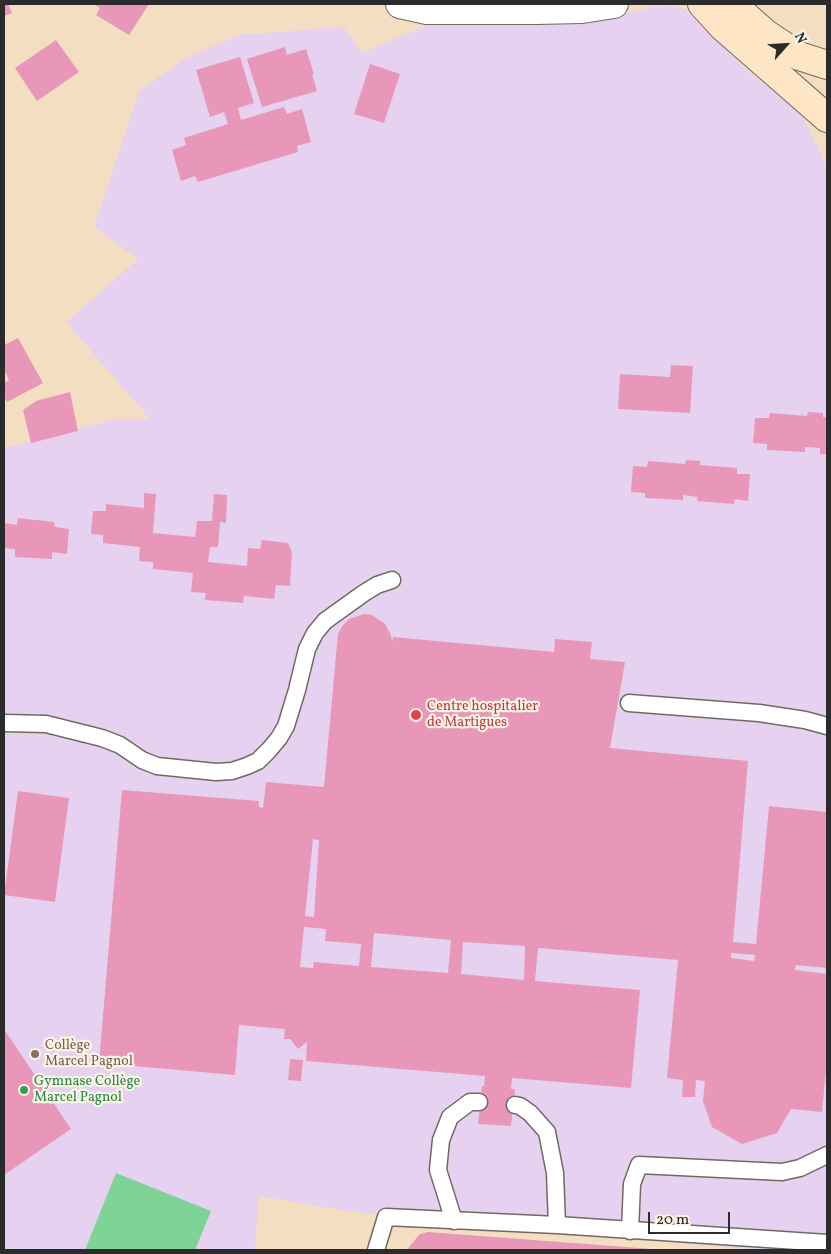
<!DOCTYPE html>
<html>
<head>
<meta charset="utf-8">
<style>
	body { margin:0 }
	#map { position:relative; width:831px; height:1254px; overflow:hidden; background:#f4dec1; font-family:Vollkorn,serif }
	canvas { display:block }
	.frame { position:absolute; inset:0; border:5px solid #2b2b2b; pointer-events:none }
	.north { position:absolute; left:761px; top:20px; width:50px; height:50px; -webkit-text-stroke:4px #fcf5e5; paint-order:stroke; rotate:64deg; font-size:14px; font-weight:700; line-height:20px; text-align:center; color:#2b2b2b }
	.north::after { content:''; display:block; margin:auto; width:18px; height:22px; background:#2b2b2b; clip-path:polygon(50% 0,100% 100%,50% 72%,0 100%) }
	.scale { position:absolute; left:648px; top:1212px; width:82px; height:22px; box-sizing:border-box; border:2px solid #2b2b2b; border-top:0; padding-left:6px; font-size:15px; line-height:18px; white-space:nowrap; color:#2b2b2b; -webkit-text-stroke:4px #fcf5e5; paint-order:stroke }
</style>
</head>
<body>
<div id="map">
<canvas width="831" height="1254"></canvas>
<div class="frame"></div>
<div class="north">N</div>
<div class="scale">20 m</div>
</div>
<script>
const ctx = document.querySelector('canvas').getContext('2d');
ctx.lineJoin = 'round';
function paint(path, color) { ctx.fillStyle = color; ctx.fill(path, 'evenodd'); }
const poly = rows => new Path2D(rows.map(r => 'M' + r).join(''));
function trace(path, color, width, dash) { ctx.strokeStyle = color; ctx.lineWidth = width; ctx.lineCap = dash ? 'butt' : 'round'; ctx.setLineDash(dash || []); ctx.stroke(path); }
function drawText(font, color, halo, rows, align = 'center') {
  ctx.font = font + ' Vollkorn,serif'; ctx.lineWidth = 4.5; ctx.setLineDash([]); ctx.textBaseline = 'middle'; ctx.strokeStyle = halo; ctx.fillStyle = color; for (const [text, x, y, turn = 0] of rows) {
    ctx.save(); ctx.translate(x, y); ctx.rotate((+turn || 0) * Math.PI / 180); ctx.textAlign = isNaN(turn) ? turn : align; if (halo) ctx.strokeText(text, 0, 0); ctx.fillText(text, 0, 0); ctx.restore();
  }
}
paint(poly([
	[664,5,681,7,696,19,744,68,801,113,827,166,827,1250,755,1250,401,1218,334,1209,259,1196,255,1250,4,1250,4,448,116,419,150,419,66,322,138,259,94,227,139,91,184,59,238,35,344,27,362,53,439,20,618,15]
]), '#e6d2f0');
paint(poly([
	[116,1173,211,1211,195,1250,85,1250]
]), '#7ed397');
paint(poly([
	[4,4,8,4,12,13,4,16],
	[94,4,149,4,129,35,96,15,100,8],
	[56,40,79,72,37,101,15,68],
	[285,47,287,55,306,49,314,74,312,74,317,91,262,107,247,59],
	[240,57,254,103,238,108,241,120,284,107,287,114,302,109,311,142,297,146,298,152,198,182,195,176,181,181,172,150,186,145,184,138,228,124,224,112,210,117,196,70],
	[370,64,400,74,384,123,354,114],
	[18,338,43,383,7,402,4,396,4,383,9,380,4,370,4,345],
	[671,365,693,366,690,413,618,409,620,374,670,377],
	[70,392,78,431,31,443,23,410,36,401],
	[808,412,823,413,823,417,827,417,827,454,820,454,820,448,805,447,805,452,767,450,767,444,753,443,755,418,769,418,770,413,807,416],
	[686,460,700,461,700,465,737,468,737,474,750,474,748,501,735,499,734,504,697,501,698,497,683,495,683,500,645,498,645,493,631,492,633,466,647,467,648,461,685,464],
	[144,493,156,494,153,533,195,537,197,521,212,521,214,494,227,495,226,523,220,522,218,547,210,547,208,562,247,566,248,548,260,549,262,540,288,543,292,552,290,586,276,585,274,599,244,596,243,603,205,600,206,593,191,592,193,573,153,569,153,562,139,561,140,547,103,543,103,535,91,534,93,511,106,511,106,504,144,508],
	[18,518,54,522,55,527,69,529,67,554,52,552,52,559,15,557,15,549,4,548,4,523,17,525],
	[364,614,372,615,385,624,391,635,392,642,393,637,554,652,555,639,592,642,590,659,625,662,610,748,748,761,733,942,756,944,769,806,827,812,827,968,796,965,795,970,827,974,827,1058,822,1112,791,1109,777,1133,742,1144,712,1127,703,1101,705,1081,696,1080,695,1097,682,1097,683,1080,667,1078,678,960,538,948,535,981,640,990,631,1088,512,1078,511,1089,515,1089,511,1126,478,1124,482,1086,484,1086,485,1076,306,1061,307,1042,298,1049,290,1039,284,1039,285,1029,239,1025,235,1075,99,1063,122,790,259,801,259,807,263,808,266,782,324,787,338,634,343,625,349,619],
	[313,839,319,840,314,917,305,916],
	[304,927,326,929,325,941,361,944,359,966,314,962,313,968,300,967],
	[374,933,451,940,448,973,371,967],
	[463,942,525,946,524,980,461,974],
	[731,953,755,955,754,961,731,958],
	[18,791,69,798,55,902,4,895],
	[4,1029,71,1129,4,1175],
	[290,1059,303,1060,301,1081,288,1080],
	[428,1232,652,1249,652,1250,408,1250,409,1247,420,1234]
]), '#e897b9');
const lane = poly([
	[629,703,759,713,805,720,827,726],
	[4,723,46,724,102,738,120,745,142,760,157,766,216,772,232,771,247,766,258,761,269,750,279,738,286,726,297,690,307,649,315,633,325,621,364,593,377,585,392,580],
	[515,1105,520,1106,530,1113,547,1132,555,1173,557,1225],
	[454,1221,438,1170,441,1140,450,1117,470,1102,479,1102],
	[630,1231,632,1184,639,1165,782,1172,800,1168,827,1155],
	[376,1250,386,1217,557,1225,827,1243]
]);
const street = poly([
	[400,4,427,10,536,10,582,9,614,4]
]);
const secondary = poly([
	[702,4,723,27,827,118],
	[732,4,766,34,799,56,827,65]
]);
trace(lane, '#716a60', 19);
trace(street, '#716a60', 30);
trace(secondary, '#716a60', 30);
trace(lane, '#fff', 16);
trace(street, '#fff', 28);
trace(secondary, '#fee5c5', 28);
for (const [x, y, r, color] of [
	[416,715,6,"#e0444e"],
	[35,1054,5,"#8d6e63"],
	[24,1090,5,"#2e9e5b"]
]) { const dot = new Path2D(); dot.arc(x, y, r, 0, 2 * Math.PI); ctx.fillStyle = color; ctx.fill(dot); trace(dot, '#fcf5e5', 2); }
drawText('14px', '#be3a42', '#fcf5e5', [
	["Centre hospitalier",427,707],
	["de Martigues",427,723]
], 'left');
drawText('14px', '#785e54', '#fcf5e5', [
	["Collège",45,1046],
	["Marcel Pagnol",45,1062]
], 'left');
drawText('14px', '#27864d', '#fcf5e5', [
	["Gymnase Collège",34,1082],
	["Marcel Pagnol",34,1098]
], 'left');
</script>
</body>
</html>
